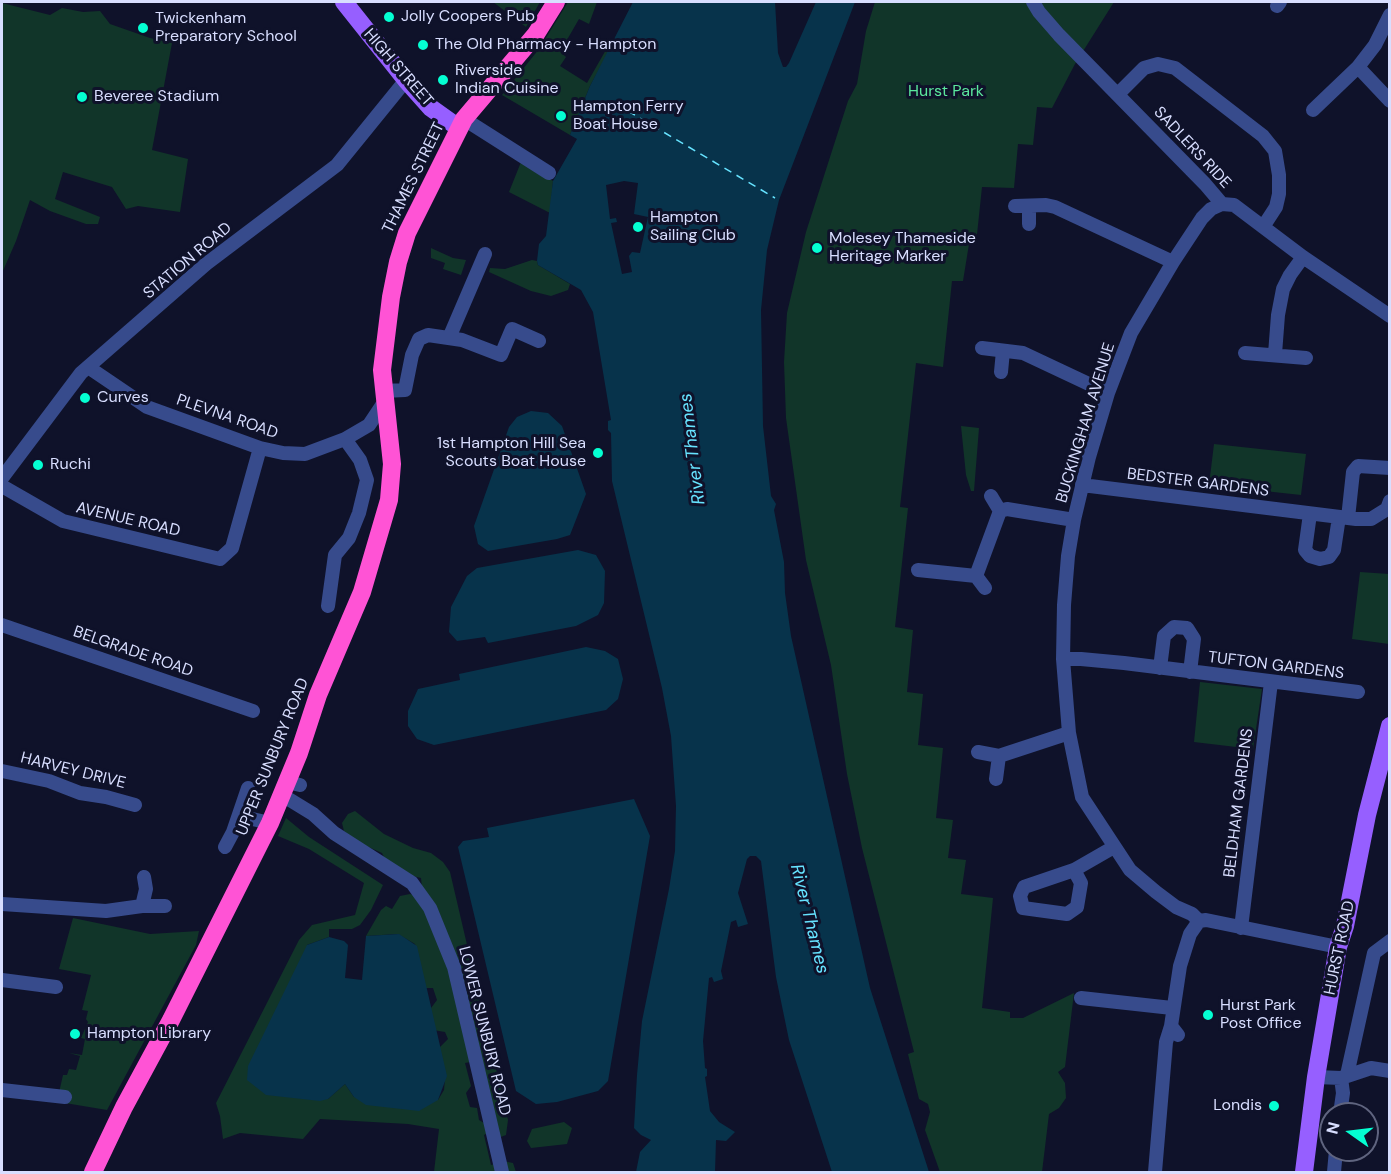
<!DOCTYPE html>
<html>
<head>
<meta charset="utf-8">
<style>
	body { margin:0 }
	#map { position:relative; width:1391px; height:1174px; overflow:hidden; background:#0f122a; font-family:"DM Sans",sans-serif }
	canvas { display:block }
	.frame { position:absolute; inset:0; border:3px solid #d8deff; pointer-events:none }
	.north { position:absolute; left:1319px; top:1102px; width:60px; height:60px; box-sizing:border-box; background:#0f122a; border:2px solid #5f647f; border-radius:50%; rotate:284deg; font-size:16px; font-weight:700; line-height:24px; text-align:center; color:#d8deff }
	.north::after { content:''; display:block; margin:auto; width:21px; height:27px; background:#04ffd2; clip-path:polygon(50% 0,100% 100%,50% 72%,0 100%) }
</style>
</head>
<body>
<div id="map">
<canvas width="1391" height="1174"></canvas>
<div class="frame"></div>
<div class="north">N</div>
</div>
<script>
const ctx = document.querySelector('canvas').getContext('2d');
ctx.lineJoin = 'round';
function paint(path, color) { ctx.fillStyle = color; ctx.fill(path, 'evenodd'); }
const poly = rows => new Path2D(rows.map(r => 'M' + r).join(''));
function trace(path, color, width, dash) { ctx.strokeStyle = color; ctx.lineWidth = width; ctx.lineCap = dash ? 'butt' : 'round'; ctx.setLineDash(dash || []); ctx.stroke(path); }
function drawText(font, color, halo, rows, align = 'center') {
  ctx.font = font + ' "DM Sans",sans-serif'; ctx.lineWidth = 6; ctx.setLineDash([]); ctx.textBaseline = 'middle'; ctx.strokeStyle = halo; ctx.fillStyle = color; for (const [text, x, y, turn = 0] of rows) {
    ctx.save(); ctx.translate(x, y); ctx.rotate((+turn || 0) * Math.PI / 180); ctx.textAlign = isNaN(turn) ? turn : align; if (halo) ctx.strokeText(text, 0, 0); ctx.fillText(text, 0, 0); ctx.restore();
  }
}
paint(poly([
	[493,2,540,2,526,27],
	[568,2,597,2,589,24,579,19,560,52,566,57,560,66,587,83,607,48,610,49,590,86,570,135,502,95,539,49],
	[875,2,1114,2,1075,64,1052,108,1037,107,1033,145,1018,144,1014,188,982,187,976,244,969,244,963,281,952,281,943,367,916,363,900,507,908,508,895,627,913,630,907,692,923,694,918,745,943,748,936,818,953,820,948,858,966,860,961,894,993,898,982,1008,1010,1012,1010,1018,1023,1018,1074,993,1065,1067,1058,1072,1065,1083,1066,1098,1059,1108,1049,1114,1042,1172,940,1172,925,1130,930,1112,928,1104,919,1099,908,1054,914,1052,862,848,847,774,831,665,806,560,786,418,784,362,787,313,806,232,848,101,857,84,866,31],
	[2,3,50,15,62,8,83,12,100,11,110,24,150,38,172,43,152,150,188,159,180,212,138,206,126,209,112,187,63,172,55,199,100,217,98,224,86,224,50,211,30,200,16,241,2,273],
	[521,162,553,181,550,213,509,192],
	[431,248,453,258,466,260,461,275,443,269,445,263,431,258],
	[532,260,537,261,538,265,570,284,568,290,551,296,531,291,489,272,490,268,505,269],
	[961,426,979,428,974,491,971,491,966,475],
	[1214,444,1306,454,1301,495,1209,485],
	[1360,572,1389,574,1389,644,1352,639],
	[1200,682,1262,689,1253,749,1194,742],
	[355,811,384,834,413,848,431,853,443,862,450,872,508,1120,506,1135,498,1138,488,1133,484,1135,491,1165,503,1161,513,1163,516,1172,434,1172,439,1129,408,1124,320,1119,303,1139,240,1133,223,1139,220,1116,216,1103,299,940,312,925,355,915,364,883,309,849,278,836,286,818,309,837,383,885,371,910,360,925,352,929,329,929,329,937,307,945,328,1099,345,1084,354,1097,438,1100,444,1090,445,1078,438,1049,448,1039,445,1032,433,1030,428,1012,437,1000,433,988,425,988,420,974,415,944,398,934,366,936,381,910,386,906,392,909,400,896,410,894,417,896,422,888,421,878,408,875,386,861,382,853,357,842,344,831,342,823,348,814],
	[482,1060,496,1120,484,1123,479,1120,477,1108,470,1107,466,1093,471,1086,465,1063],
	[73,918,150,934,199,931,196,945,107,1110,65,1103,58,1097,63,1075,67,1075,69,1069,76,1070,80,1056,69,1053,82,1055,85,1039,81,1038,88,1022,86,1019,88,1011,82,1010,91,975,59,969],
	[564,1122,572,1128,567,1144,531,1148,527,1141,532,1129]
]), '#113529');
paint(poly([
	[633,2,775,2,778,53,783,67,786,67,789,63,816,2,855,2,779,200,767,250,761,310,763,426,771,496,776,504,774,510,784,562,785,593,791,636,870,988,929,1172,832,1172,789,1040,776,977,761,861,756,856,750,856,747,859,738,893,748,924,738,927,736,920,731,922,721,971,723,979,714,982,712,977,709,978,703,1041,705,1068,707,1069,707,1076,705,1077,710,1111,719,1122,735,1132,726,1141,716,1140,715,1172,636,1172,640,1152,651,1140,641,1135,634,1128,637,1075,642,1021,669,889,675,851,676,806,671,736,662,688,612,481,611,433,608,430,608,421,611,420,593,312,581,290,538,265,537,261,539,244,546,236,553,181,577,139,570,135,590,86],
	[624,181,638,183,634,214,648,217,640,253,632,252,629,256,632,272,622,274,611,223,617,222,616,218,610,219,606,185],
	[531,411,548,413,562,426,586,494,570,535,557,539,488,551,478,544,474,526,509,427,517,417],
	[578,550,596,555,605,571,604,603,598,615,576,626,488,643,485,637,457,641,449,632,451,607,467,576,477,568],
	[586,647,605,651,618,659,623,679,618,699,606,710,434,745,417,739,408,726,408,711,418,689,460,680,459,674],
	[634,799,650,836,608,1081,598,1091,557,1102,536,1104,516,1091,458,847,463,841,489,837,487,828],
	[399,934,417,946,447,1076,438,1100,419,1111,366,1105,354,1097,345,1084,328,1099,320,1101,266,1095,247,1080,248,1066,307,945,329,937,344,941,348,945,345,978,362,980,366,936]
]), '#07334b');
trace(poly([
	[616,104,775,198]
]), '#66e3ff', 1.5, [8, 6]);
trace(poly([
	[1033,2,1039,12,1059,35,1205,184,1222,204,1234,205,1303,257,1390,316],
	[1277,6,1280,2],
	[1358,67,1390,101],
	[1118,94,1144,68,1158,64,1175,68,1263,136,1275,151,1279,175,1279,194,1276,207,1263,227],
	[1313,110,1358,67,1375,45,1390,15],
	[464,119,549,173],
	[1222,204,1211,209,1202,218,1173,262,1131,333,1108,393,1089,457,1074,520,1068,556,1064,605,1063,659,1069,733,1082,797,1130,870,1156,892,1176,907,1192,914,1199,921,1206,920,1338,947],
	[1015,206,1046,205,1055,207,1173,262],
	[1029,224,1029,206],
	[449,338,485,254],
	[982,348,1023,353,1108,393],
	[1245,353,1306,358],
	[1275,354,1278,315,1283,289,1290,275,1303,257],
	[88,367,147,407,260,448,283,453,305,454,345,439,369,425,385,401],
	[1001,372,1003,351],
	[384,391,405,390,412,355,419,339,428,335,462,340,501,355,512,329,539,341],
	[2,478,81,373,206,264,337,165,406,80],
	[1082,485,1356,519,1371,519,1387,509,1390,501],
	[2,486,63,521,220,559,232,548,260,448],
	[991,496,1000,511],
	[1310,514,1305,550,1310,556,1320,559,1329,557,1334,550,1339,517],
	[1348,518,1353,472,1358,466,1390,468],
	[918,570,976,576,985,588],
	[976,576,1000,511,1007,509,1074,520],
	[328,606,335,555,349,538,359,513,367,480,360,460,345,439],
	[2,625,253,711],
	[1063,659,1081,659,1124,663,1358,692],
	[1160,668,1164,636,1174,627,1187,628,1194,639,1190,672],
	[978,752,999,756,1069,733],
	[2,771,49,781,80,793,106,797,135,805],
	[996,779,999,756],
	[300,785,291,783,287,786,282,795,313,814,334,833,412,883,430,908,454,967,502,1172],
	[239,816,270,823],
	[225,847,233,832,248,788],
	[1074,870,1081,883,1077,907,1067,914,1023,908,1020,896,1024,887,1074,870,1114,847],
	[2,904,106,911,142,906,165,906],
	[142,906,146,889,144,877],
	[1241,928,1271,682],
	[2,980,56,987],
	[1081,998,1172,1008],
	[1178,1035,1171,1026,1180,966,1190,934,1199,921],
	[1347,1075,1374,953,1390,941],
	[1316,1077,1341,1078,1371,1068,1390,1071],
	[2,1090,65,1097],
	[1340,1114,1343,1093,1341,1078],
	[1155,1172,1166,1042,1171,1026],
	[1334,1172,1336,1150]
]), '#374b8c', 14);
trace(poly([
	[344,2,406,80,431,108,459,128],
	[1304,1172,1316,1077,1338,947,1345,926,1367,815,1390,726]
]), '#965fff', 18);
trace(poly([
	[93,1172,124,1107,171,1020,270,823,299,753,318,695,362,592,389,500,392,464,382,370,391,297,398,262,407,233,464,119,536,34,556,2]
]), '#ff53d5', 18);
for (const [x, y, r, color] of [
	[389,17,6,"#04ffd2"],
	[143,28,6,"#04ffd2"],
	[423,45,6,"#04ffd2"],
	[443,80,6,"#04ffd2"],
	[82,97,6,"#04ffd2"],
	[561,116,6,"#04ffd2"],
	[638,227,6,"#04ffd2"],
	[817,248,6,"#04ffd2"],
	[85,398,6,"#04ffd2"],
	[598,453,6,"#04ffd2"],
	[38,465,6,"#04ffd2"],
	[1208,1015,6,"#04ffd2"],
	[75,1034,6,"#04ffd2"],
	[1274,1106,6,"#04ffd2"]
]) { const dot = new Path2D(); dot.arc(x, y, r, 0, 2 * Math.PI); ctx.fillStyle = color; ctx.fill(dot); trace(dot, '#0f122a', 2); }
drawText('16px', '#d8deff', '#0f122a', [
	["Jolly Coopers Pub",401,17],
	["Twickenham",155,19],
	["Preparatory School",155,37],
	["The Old Pharmacy - Hampton",435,45],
	["Riverside",455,71],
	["Indian Cuisine",455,89],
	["Beveree Stadium",94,97],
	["Hampton Ferry",573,107],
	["Boat House",573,125],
	["Hampton",650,218],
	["Sailing Club",650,236],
	["Molesey Thameside",829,239],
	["Heritage Marker",829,257],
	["Curves",97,398],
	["1st Hampton Hill Sea",586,444,"right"],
	["Scouts Boat House",586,462,"right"],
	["Ruchi",50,465],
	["Hurst Park",1220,1006],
	["Post Office",1220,1024],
	["Hampton Library",87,1034],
	["Londis",1262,1106,"right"]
], 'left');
drawText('16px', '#d8deff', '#0f122a', [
	["HIGH STREET",398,68,49],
	["SADLERS RIDE",1192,148,47],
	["THAMES STREET",414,178,-64],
	["STATION ROAD",188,261,-40],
	["PLEVNA ROAD",227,417,19],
	["BUCKINGHAM AVENUE",1086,423,-73],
	["BEDSTER GARDENS",1198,483,7],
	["AVENUE ROAD",128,520,13],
	["BELGRADE ROAD",133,652,19],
	["TUFTON GARDENS",1276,666,7],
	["UPPER SUNBURY ROAD",273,757,-68],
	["HARVEY DRIVE",73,771,14],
	["BELDHAM GARDENS",1239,803,-83],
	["HURST ROAD",1340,948,-78],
	["LOWER SUNBURY ROAD",484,1031,76]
]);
drawText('16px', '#5be89d', '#0f122a', [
	["Hurst Park",946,92]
]);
drawText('italic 18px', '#66e3ff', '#0f122a', [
	["River Thames",693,449,-97],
	["River Thames",809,919,76]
]);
</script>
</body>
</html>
